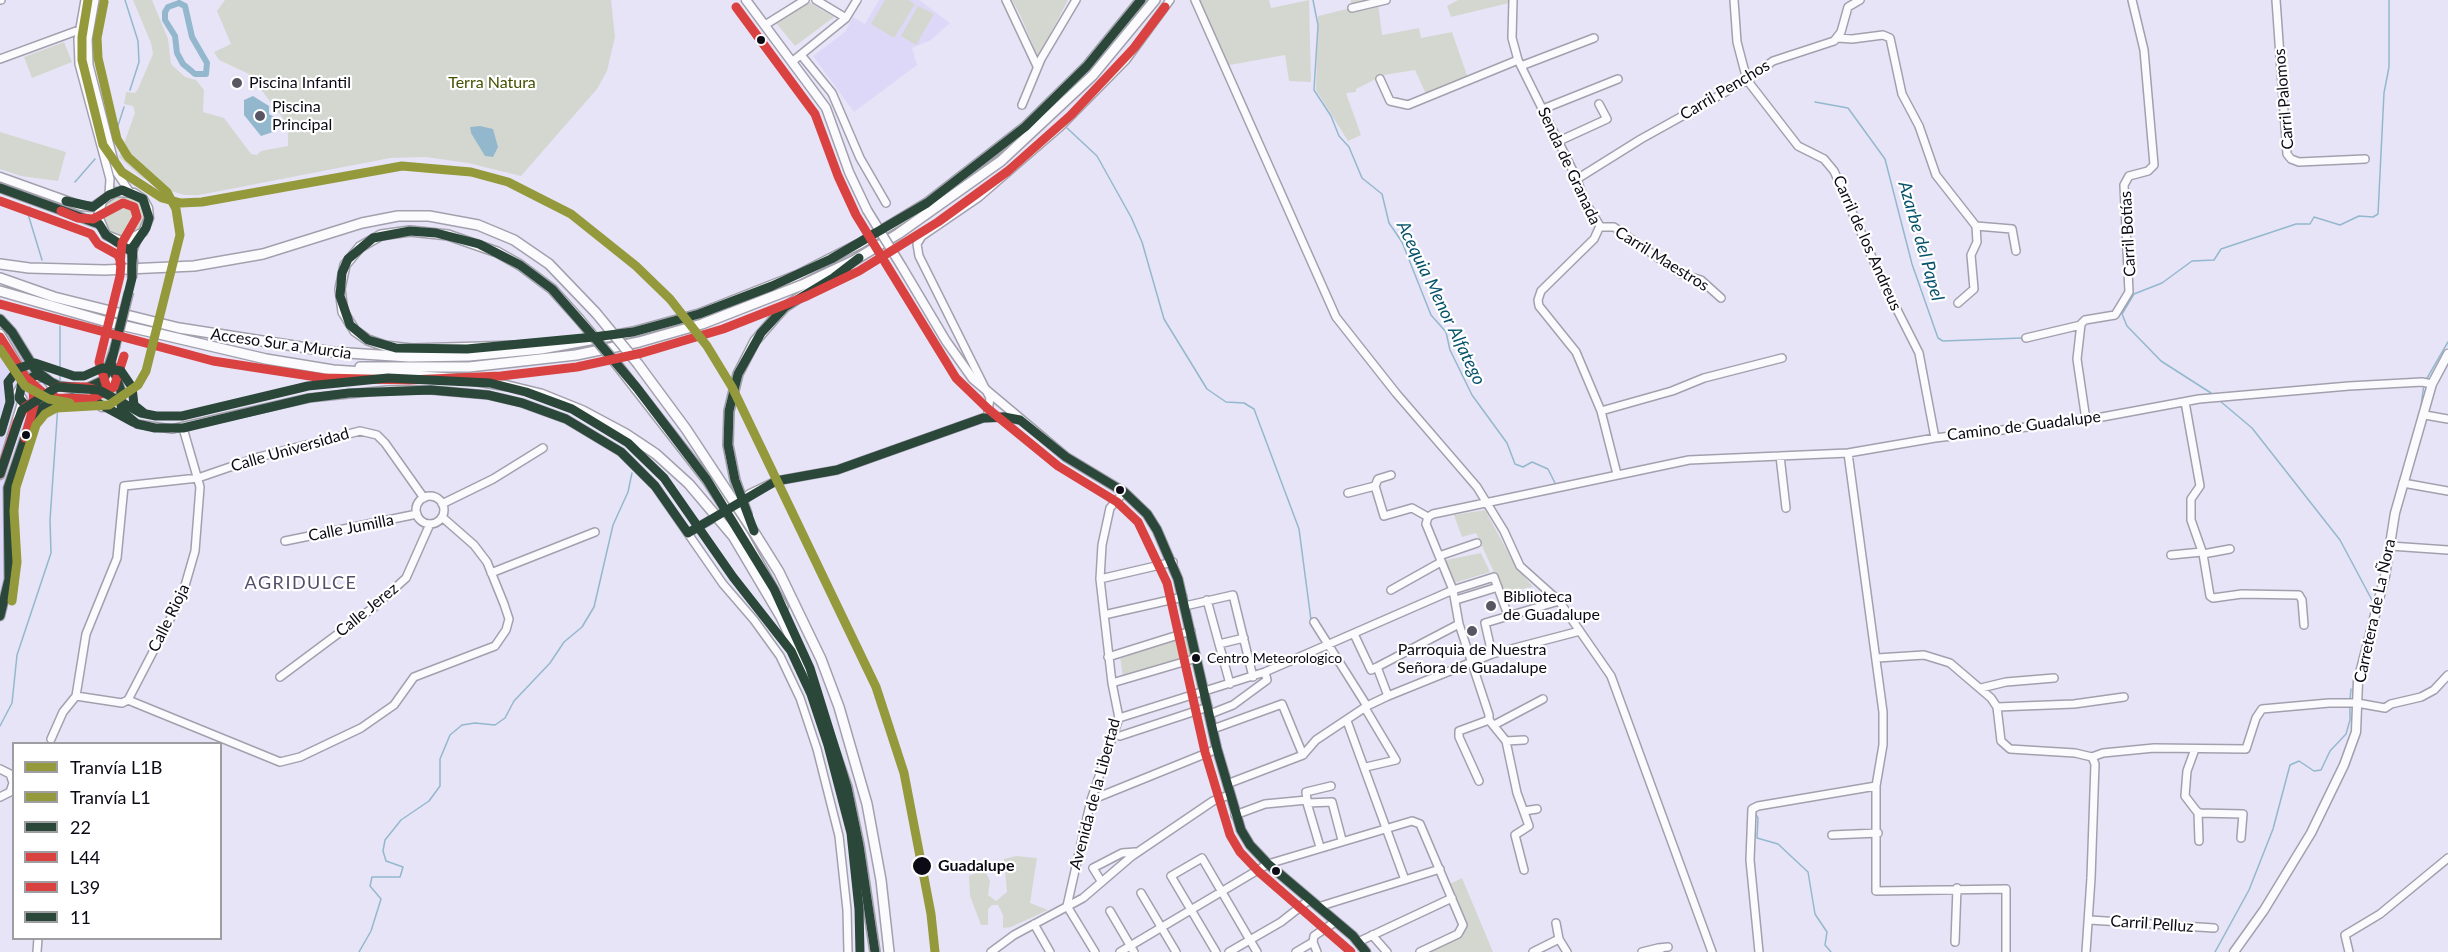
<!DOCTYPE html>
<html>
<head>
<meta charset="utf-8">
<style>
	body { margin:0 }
	#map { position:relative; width:2448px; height:952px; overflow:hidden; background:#e7e4f7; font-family:Lato,sans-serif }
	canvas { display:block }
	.legend { position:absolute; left:12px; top:742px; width:210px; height:198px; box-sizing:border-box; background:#fff; border:2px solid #9e9da1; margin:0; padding:8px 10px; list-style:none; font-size:18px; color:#0c0a15 }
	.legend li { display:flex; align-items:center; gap:12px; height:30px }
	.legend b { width:30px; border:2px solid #9e9da1 }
</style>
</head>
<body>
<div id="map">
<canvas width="2448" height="952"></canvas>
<ul class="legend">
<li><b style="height:8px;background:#94993c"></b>Tranvía L1B</li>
<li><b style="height:8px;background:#94993c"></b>Tranvía L1</li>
<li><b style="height:8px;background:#2a4739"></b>22</li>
<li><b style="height:8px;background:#da4241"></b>L44</li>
<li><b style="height:8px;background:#da4241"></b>L39</li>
<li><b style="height:8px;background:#2a4739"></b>11</li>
</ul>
</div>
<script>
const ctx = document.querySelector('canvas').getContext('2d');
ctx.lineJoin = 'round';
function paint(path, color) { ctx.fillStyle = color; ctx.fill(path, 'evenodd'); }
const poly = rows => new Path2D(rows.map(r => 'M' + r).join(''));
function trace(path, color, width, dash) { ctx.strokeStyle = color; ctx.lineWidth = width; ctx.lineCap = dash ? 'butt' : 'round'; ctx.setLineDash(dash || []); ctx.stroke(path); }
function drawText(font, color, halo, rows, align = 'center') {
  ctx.font = font + ' Lato,sans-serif'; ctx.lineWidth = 4.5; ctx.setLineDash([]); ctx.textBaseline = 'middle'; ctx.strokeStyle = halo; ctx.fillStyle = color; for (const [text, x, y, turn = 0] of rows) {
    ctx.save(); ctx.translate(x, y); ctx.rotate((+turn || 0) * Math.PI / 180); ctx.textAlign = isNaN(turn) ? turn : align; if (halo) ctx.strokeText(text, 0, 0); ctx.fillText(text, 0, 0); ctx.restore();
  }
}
paint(poly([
	[879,0,919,0,950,23,931,40,912,48,917,65,854,112,813,56,845,32,853,17,865,24],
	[0,319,48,380,53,396,32,417,13,469,10,558,0,616]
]), '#ded8f8');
paint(poly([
	[86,0,94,0,87,46,112,164,107,159,82,74,80,42],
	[133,0,152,0,168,39,171,64,185,77,196,80,204,90,203,112,224,118,251,154,257,155,261,151,288,146,288,131,283,118,249,74,219,60,214,52,231,44,217,11,225,0,611,0,615,37,607,71,597,89,521,176,468,163,426,157,390,158,199,195,185,195,167,190,141,177,119,157,135,113,133,106,124,104,126,92,135,93,138,89,153,54,151,43],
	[885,0,909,0,915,4,894,38,871,24],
	[1012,0,1068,0,1038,57,1021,17],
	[1195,0,1269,0,1271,8,1309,0,1311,82,1289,81,1285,55,1224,66],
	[1351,0,1388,0,1378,3,1382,35,1419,28,1421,38,1452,32,1468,78,1426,94,1415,70,1384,75,1356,89,1356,92,1346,93,1361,135,1348,141,1316,90,1318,16,1351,8],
	[1458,0,1510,0,1509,3,1451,17,1447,6],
	[809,2,834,17,795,46,776,23],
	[918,6,934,14,916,45,901,36],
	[64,42,72,62,32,78,24,57],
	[0,132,66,152,58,181,21,176,0,169],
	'104 216a20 20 0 1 1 40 0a20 20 0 1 1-40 0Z',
	'99 394a9 9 0 1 1 18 0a9 9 0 1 1-18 0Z',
	[1485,510,1516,567,1533,587,1503,592,1476,533,1462,537,1454,515],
	[1481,553,1490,572,1454,583,1446,560],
	[1191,634,1196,655,1123,678,1120,656],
	[1016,856,1037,858,1030,903,1048,910,1011,927,1003,928,1003,915,998,905,992,905,988,909,988,925,981,925,970,896,969,876,984,869,990,881,988,895,996,901,1007,892,1004,859],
	[1462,878,1493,952,1420,952,1458,934,1463,925,1448,885]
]), '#d4d7cf');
paint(poly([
	[253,96,269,106,269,114,274,117,273,132,261,136,244,115,244,100],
	[480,126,493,129,498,147,493,157,485,156,471,133,470,127]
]), '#93b8ce');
trace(poly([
	[125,0,138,41,139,62,130,90],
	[1313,0,1318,25,1314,90,1331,116,1339,136,1349,147,1362,178,1382,194,1389,223,1402,242,1431,315,1446,332,1450,350,1472,395,1507,443,1515,464,1523,467,1532,462,1548,469,1556,485],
	[1815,102,1848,108,1885,159,1912,264,1938,338,1943,341,2022,338],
	[1067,128,1097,156,1131,217,1142,242,1164,319,1207,389,1226,402,1244,403,1254,409,1299,529,1311,620],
	[114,138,124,107],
	[75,182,95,159],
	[30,207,28,214,42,260],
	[60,326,60,382],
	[2426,380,2448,342],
	[2211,393,2161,361,2127,326,2122,314,2134,294,2162,283,2192,261,2214,260,2221,249,2296,224,2310,224,2314,217,2340,225,2359,216,2373,217,2378,214,2384,93,2389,67,2389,0],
	[2220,401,2252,428,2340,540,2373,602],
	[2421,406,2424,384],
	[2350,700,2351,689],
	[0,726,12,703,17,655,51,553,50,520,58,404],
	[1755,813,1758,818,1757,838,1778,844,1808,872,1815,914,1827,932,1825,945,1831,952],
	[359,952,371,931,381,899,370,886,372,877,400,877,403,867,386,861,383,851,385,840,401,820,429,801,440,786,440,759,450,735,462,725,475,723,495,725,505,718,514,701,550,663,564,642,582,627,594,607,613,525,628,492,632,473],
	[2215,952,2249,890,2273,829,2290,765,2299,761,2314,771,2321,770,2330,751,2346,734,2350,720,2350,705]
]), '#93b8ce', 1.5);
trace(poly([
	[179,3,185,6,192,37,207,63,206,74,195,74,183,64,177,53,175,36,165,20,165,12,168,7,179,3]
]), '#93b8ce', 6);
const minor = poly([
	[0,0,1,0],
	[85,0,78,39,79,64,110,179,109,195],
	[95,0,88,40,89,65,117,173,129,191],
	[816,0,846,18],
	[1006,0,1037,66],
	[1195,0,1336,317,1396,393,1477,487,1504,531,1520,566,1559,601,1611,676,1712,952],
	[1513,0,1512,38,1518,60,1577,179,1584,200,1600,226,1594,239,1541,291,1538,300,1539,306,1576,352,1601,411,1617,474],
	[1734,0,1737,42,1747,80,1798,146,1824,159,1834,171,1882,280,1919,353,1935,438],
	[2276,0,2287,154,2291,159,2299,162,2365,159],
	[1352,8,1386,0],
	[765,25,805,0],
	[1838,38,1852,39,1883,35,1890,38,1902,94,1919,126,1936,175,1976,226,1977,242,1971,255,1974,289,1958,303],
	[801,55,832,93,860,158,886,203],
	[0,59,79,30],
	[793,61,846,18,857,0],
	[1521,66,1594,38],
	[1380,79,1390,101,1408,105,1518,60],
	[1022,105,1041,59,1076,0],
	[1543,109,1618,79],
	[1559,141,1607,119,1599,104],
	[1577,179,1641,139,1747,80,1773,61,1834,41,1841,32,1848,7,1860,0],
	[1976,226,2012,229,2016,251],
	[1600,227,1614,227,1681,274,1701,280,1721,298],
	[2026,338,2081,325],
	[2185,402,2200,486,2191,499,2191,520,2203,554,2210,596,2213,598,2242,594,2299,595,2302,600,2304,625],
	[109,408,137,424,172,429,309,398,388,390,431,390,488,395,522,403,566,419,621,452,655,486,723,584,754,620,780,656,800,698,817,749,839,836,847,910,848,952],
	[1601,411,1672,391,1704,378,1782,358],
	[988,412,990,398,919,256,917,244,922,236,979,197,1060,127,1126,60,1170,0],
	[2425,415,2448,419],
	[2086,420,2077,359,2081,324,2085,320,2115,315,2129,292,2124,185,2129,176,2148,171,2154,165,2144,50,2132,0],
	[1848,453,1883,712,1883,745,1876,786,1876,891,2006,889,2006,952],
	[1780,456,1786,508],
	[2403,483,2448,491],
	[1375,486,1378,479,1391,475],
	[1348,493,1375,486,1384,516,1412,508,1428,517],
	[749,494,776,481,837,470,983,418,1004,417,1020,420],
	'416 510a14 14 0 1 1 28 0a14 14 0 1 1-28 0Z',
	[442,504,493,479,543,448],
	[688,533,712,519],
	[285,541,417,514],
	[2390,546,2448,550],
	[2203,554,2230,549],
	[2171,555,2202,552],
	[1439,556,1477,543],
	[491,573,595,532],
	[1100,579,1173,562],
	[1391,590,1441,562],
	[1207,600,1230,684],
	[1456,600,1498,587],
	[1185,606,1233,595,1253,677],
	[1104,615,1183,597],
	[1314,622,1367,706],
	[1354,634,1371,670,1377,667],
	[1219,644,1244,638],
	[1492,654,1485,623,1559,601],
	[1108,657,1191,631],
	[1877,658,1924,655,1950,663,1991,698,1997,707,2001,741,2010,749,2075,753,2092,757,2103,753,2154,748,2246,749,2256,718,2262,709,2329,703,2357,703,2385,708,2391,704,2421,697,2434,690,2448,675],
	[280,677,374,607,406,578,430,524],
	[1112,683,1197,658],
	[1981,688,2006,682,2054,678],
	[76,696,122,703,128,700,182,596,195,551,200,487,183,428],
	[1388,696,1377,667,1459,624],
	[128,700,280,762,300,757,361,728,394,705,414,677,495,646,506,630,509,619,504,604,487,562,474,545,442,517],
	[1997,707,2074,704,2124,697],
	[1365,708,1396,760,1366,767],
	[1210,714,1233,705,1267,680,1265,672],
	[1119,718,1265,672,1453,590,1494,577,1508,615],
	[1489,720,1506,741,1517,793,1529,826,1515,835,1524,870],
	[1347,721,1405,880],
	[1494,725,1543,699],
	[1213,729,1282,704,1303,755],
	[1120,736,1208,707],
	[51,739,63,712,76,696,86,634,117,558,124,486,198,478,259,457,360,431,377,435,385,443,424,498],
	[1506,741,1524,740],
	[2195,749,2187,771,2185,796,2198,813,2243,814,2241,838],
	[0,769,10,774,13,783,10,792,0,797],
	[1479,781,1459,737,1459,731,1489,720,1489,715,1459,624,1453,590,1426,524,1428,517,1433,514,1689,460,1848,453,1935,438,2086,420,2199,399,2349,386,2422,382,2432,384],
	[1227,784,1303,755,1316,740,1367,706,1388,696,1492,654,1580,631],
	[1091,800,1217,749],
	[1524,811,1537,809],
	[2198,812,2199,841],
	[1235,815,1265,804,1307,800,1306,792,1331,786],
	[1832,835,1878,833],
	[1320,847,1307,803,1332,802,1342,840],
	[1101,881,1093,868,1122,853,1135,852],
	[1141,893,1176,952],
	[1067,906,1091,800,1119,718,1112,683,1100,579,1102,545,1110,508,1124,492],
	[1067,906,1095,952],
	[1318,907,1440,869],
	[1110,911,1134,952],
	[2090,920,2214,928],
	[1034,924,1050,952],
	[1372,935,1387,952],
	[1559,939,1567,952],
	[1313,942,1314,936,1335,922],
	[1313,942,1317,952],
	[1358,942,1452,898],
	[1955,942,1957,888],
	[1658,948,1668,947],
	[37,952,38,938],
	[991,952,1014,935,1083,898,1132,856,1213,801,1229,795],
	[1120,952,1268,864,1412,821,1420,824,1463,925,1458,934,1420,952],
	[1216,952,1171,876,1202,858,1257,952],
	[1229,952,1281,922,1309,900],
	[1296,952,1313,942],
	[1533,952,1559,939,1556,923],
	[1642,952,1658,948,1660,952],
	[1759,952,1750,860,1752,809,1758,806,1876,786],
	[2086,952,2091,878,2095,764,2092,757],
	[2349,952,2345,935,2380,914,2448,858]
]);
const major = poly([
	[746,0,826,108,849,172,867,210],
	[0,177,81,206,93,207,115,192,134,193,143,199,148,208,149,218,143,232,124,242,106,235,98,216,102,202],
	[0,188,99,224],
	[133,261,132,252,137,238],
	[902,267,946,341,973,379,1066,457,1124,492,1147,514,1157,530,1178,579,1217,749,1241,830,1250,845,1268,864,1353,936,1366,952],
	[0,319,12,332,36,371,48,380,53,388,50,402,32,417,8,488,9,579,0,616],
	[0,334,26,378],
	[104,380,115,347],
	[48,381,59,386,73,388,87,388,104,380,116,382],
	[50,402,72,398,96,402,102,407,114,406,121,398,121,391,111,363],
	[41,408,27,407,18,392,26,378,43,377],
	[0,475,22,403],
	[2234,952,2264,910,2311,833,2344,765,2356,732,2358,681,2385,576,2395,513,2432,384,2448,354]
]);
const highway = poly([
	[0,264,29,268,105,270,194,266,263,254,362,223,398,216,429,216,478,225,514,240,549,264,596,313],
	[0,278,54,297,179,328,333,352,409,357,469,356,541,349,633,332,699,314,798,275,861,243,927,203,1025,127,1087,66,1141,0],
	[0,291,104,321,266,359,333,370,465,379,508,386,541,394,583,411,626,434,656,454,689,484,733,536,781,617,806,670,847,787,859,845,875,952],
	[515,346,412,349,385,346,368,340,355,331,343,312,340,289,345,265,360,247,381,235,410,231,448,235,497,252,520,265,552,289,579,319],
	[638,364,686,429,754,532,779,572,821,659,839,707,867,804,881,880,889,952],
	[360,367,469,367,576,355,639,342,702,324,802,285,853,261,898,234,1001,161,1093,75,1155,0],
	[619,367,707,480,743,535,783,607],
	[747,514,735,480,728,445,729,411,738,374,755,341,774,319,785,307,845,268]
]);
trace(minor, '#a3a0ae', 10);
trace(major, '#a3a0ae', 11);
trace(highway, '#a3a0ae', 12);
trace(minor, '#fbfbfe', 7);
trace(major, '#fbfbfe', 8);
trace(highway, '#fbfbfe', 9);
trace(poly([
	[90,9,90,0]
]), '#d0d0d5', 1.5);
const majorBridge = poly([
	[867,210,902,267],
	[132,278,133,261],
	[115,347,129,292]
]);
const highwayBridge = poly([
	[596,313,638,364],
	[579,319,619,367]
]);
trace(majorBridge, '#a3a0ae', 11, []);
trace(highwayBridge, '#a3a0ae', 12, []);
trace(majorBridge, '#fbfbfe', 8);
trace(highwayBridge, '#fbfbfe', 9);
trace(poly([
	[0,188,99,224,106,235,132,252,132,278,111,363,121,391,121,406,124,413,137,424,155,428,183,428,309,398,349,393,431,390,488,395,522,403,566,419,621,452,655,486,688,533],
	[66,201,93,207,109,195,122,190,143,199,149,218,146,228,133,247,132,266],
	[410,231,436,233,479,244,520,265,552,289,594,337,467,349,396,348,368,340,350,325,340,296,342,273,348,259,373,238,410,231],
	[0,319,12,332,36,371,51,382],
	[594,337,637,388,707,480,774,589,810,668,847,787,859,845,875,952],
	[594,337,633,332,699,314,772,286,831,259,927,203,1025,127,1087,66,1141,0],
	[50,402,42,408,27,407,19,398,22,382,37,375,59,386,87,388,104,380,113,354],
	[754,531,735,480,728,445,729,411,738,374,761,333,785,307,833,278,859,258],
	[688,533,776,481,837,470,983,418,1004,417,1020,420,1066,457,1124,492,1147,514,1157,530,1178,579,1217,749,1241,830,1250,845,1268,864,1353,936,1366,952],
	[0,616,9,579,8,488,32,417,50,402,72,398,96,402,133,422]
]), '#2a4739', 9);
trace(poly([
	[736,7,815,114,838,176,856,215,956,378,987,408,1058,466,1117,502,1138,522,1167,583,1205,752,1230,835,1240,852,1259,872,1351,952]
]), '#da4241', 9);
trace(poly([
	[0,201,91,234,98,244,118,255,121,263,120,276,99,362,109,394,87,387,57,387,25,407,17,422,0,474],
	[61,211,78,218,93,219,123,203,134,207,137,217,122,243,120,264],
	[0,304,213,361,323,378,409,380,501,376,577,367,642,353,723,329,807,296,859,271,938,222,1008,171,1071,115,1134,48,1165,7],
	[0,337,26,378,42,392],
	[25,438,34,405,33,389,57,398,91,399,114,387,124,356]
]), '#da4241', 9);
trace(poly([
	[1,432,10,402,8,382,19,368,35,363,74,376,84,376,102,368,121,371,132,387,134,405,144,413],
	[0,474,22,410,57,387,99,390,141,413,156,416,182,416,308,386,388,378,490,383,526,392,572,409,628,443,664,478,733,577,791,651,811,694,828,745,851,833,859,909,860,952]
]), '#2a4739', 9);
trace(poly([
	[88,0,82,37,82,60,103,145,122,172,162,198,181,203,202,202,402,166,471,172,508,182,571,214,636,266,670,299,707,346,732,387,876,687,904,773,931,914,935,952]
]), '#94993c', 9);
trace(poly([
	[0,349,25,386,49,399,70,403],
	[12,601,17,562,14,511,16,487,36,425,45,414,56,408,109,405,138,385,146,371,180,235,176,209,167,192,128,157,117,139,98,58,97,38,104,2]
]), '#94993c', 9);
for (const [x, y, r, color] of [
	[761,40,5,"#0c0a15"],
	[237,83,6,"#595664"],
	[260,116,6,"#595664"],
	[26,435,5,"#0c0a15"],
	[1120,490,5,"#0c0a15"],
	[1491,606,6,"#595664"],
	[1472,631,6,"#595664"],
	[1196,658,5,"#0c0a15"],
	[922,866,10,"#0c0a15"],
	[1276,871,5,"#0c0a15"]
]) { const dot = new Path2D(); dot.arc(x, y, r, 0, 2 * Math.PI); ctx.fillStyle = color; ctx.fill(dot); trace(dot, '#fff', 2); }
drawText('14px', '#0c0a15', '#fff', [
	["Centro Meteorologico",1207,658]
], 'left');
drawText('16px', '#0c0a15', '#fff', [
	["Piscina Infantil",249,83],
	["Piscina",272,107],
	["Principal",272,125],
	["Biblioteca",1503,597],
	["de Guadalupe",1503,615],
	["Parroquia de Nuestra",1472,650,"center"],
	["Señora de Guadalupe",1472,668,"center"]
], 'left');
drawText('16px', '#445101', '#fff', [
	["Terra Natura",492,83]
]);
drawText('16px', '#0c0a15', '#fff', [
	["Carril Penchos",1725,90,-31],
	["Carril Palomos",2284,99,-95],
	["Senda de Granada",1569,166,65],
	["Carril Botías",2128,234,-93],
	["Carril de los Andreus",1867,243,66],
	["Carril Maestros",1662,259,32],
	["Acceso Sur a Murcia",281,344,8],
	["Camino de Guadalupe",2024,426,-7],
	["Calle Universidad",290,450,-16],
	["Calle Jumilla",351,528,-11],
	["Calle Jerez",367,610,-39],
	["Carretera de La Ñora",2375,611,-78],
	["Calle Rioja",169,618,-64],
	["Avenida de la Libertad",1095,794,-75],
	["Carril Pelluz",2152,924,4]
]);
drawText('bold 16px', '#0c0a15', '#fff', [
	["Guadalupe",938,866]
], 'left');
drawText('italic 18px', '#07536b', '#fff', [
	["Azarbe del Papel",1921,241,74],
	["Acequia Menor Alfatego",1441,303,64]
]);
ctx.letterSpacing = '1.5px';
drawText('18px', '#544e6b', '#fff', [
	["AGRIDULCE",301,583]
]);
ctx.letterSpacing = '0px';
</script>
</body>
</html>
